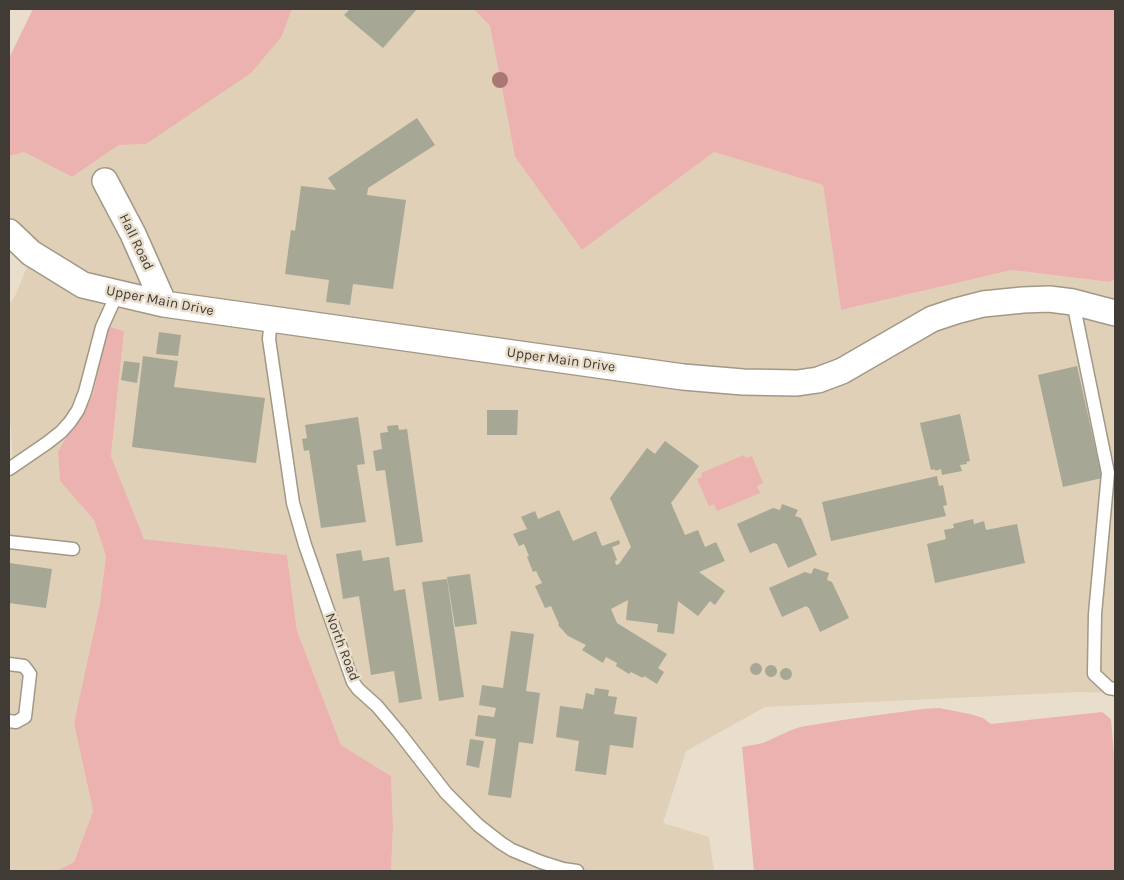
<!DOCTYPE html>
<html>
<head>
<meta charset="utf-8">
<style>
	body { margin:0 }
	#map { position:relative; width:1124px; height:880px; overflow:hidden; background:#e9decb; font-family:Karla,sans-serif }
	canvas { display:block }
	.frame { position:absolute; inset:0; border:10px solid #403b34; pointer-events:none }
</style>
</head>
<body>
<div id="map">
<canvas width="1124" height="880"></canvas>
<div class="frame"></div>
</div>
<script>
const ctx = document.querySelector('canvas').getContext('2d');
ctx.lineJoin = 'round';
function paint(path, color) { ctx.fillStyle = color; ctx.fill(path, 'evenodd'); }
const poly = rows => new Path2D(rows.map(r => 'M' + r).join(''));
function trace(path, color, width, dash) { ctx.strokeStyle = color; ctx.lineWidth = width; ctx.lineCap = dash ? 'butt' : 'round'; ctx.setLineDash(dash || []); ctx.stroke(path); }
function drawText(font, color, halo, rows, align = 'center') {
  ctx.font = font + ' Karla,sans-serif'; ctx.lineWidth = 5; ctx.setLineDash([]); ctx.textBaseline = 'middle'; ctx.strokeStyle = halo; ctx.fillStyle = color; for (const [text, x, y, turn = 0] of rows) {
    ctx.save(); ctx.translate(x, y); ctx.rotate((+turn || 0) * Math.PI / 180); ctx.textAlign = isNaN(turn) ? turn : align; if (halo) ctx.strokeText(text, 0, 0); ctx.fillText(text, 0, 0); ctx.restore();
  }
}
paint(poly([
	[292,9,474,9,490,26,515,157,582,250,714,152,823,185,841,310,1012,270,1110,282,1115,279,1115,693,1078,692,765,707,686,751,663,823,709,837,714,871,391,871,393,827,391,776,341,745,297,631,287,555,144,539,111,456,124,331,107,326,93,395,58,451,60,481,94,520,106,556,100,603,74,723,93,811,74,862,56,871,9,871,9,460,12,458,11,427,9,422,9,305,15,296,27,267,9,249,9,156,24,152,72,177,119,145,146,144,282,36]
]), '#dfd0b7');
paint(poly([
	[33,9,292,9,282,36,251,73,146,144,119,145,72,177,24,152,9,156,9,58],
	[474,9,1115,9,1115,279,1110,282,1012,270,841,310,823,185,714,152,582,250,515,157,490,26],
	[107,326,124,331,111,456,144,539,287,555,297,631,341,745,391,776,393,827,391,871,56,871,74,862,93,811,74,723,100,603,106,556,94,520,60,481,58,451,93,395],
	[744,455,746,458,752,456,763,483,757,486,760,493,717,511,714,504,709,506,697,479,702,477,701,473],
	[939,708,970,714,983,718,991,724,1102,712,1111,719,1115,767,1115,871,754,871,742,747,763,743,789,731,800,727,849,719,923,709]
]), '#ecb2b0');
paint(poly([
	[350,9,417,9,383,48,344,15],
	[417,118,435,145,368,188,367,195,406,200,393,289,353,284,350,305,326,302,329,280,285,274,291,230,295,231,301,186,336,190,328,178],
	[159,332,181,335,178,356,156,354],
	[143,356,178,361,174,387,265,398,256,463,132,447],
	[124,361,140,363,137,383,121,380],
	[1077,366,1102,478,1063,487,1038,375],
	[487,410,518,410,517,435,487,435],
	[960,414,970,461,966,462,967,464,960,465,962,471,942,475,941,469,935,471,935,469,931,470,920,423],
	[358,417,365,464,357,465,366,522,321,528,309,450,304,451,302,439,307,438,305,425],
	[398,425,399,430,407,429,423,542,396,546,385,470,376,471,373,451,382,449,380,433,388,432,387,426],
	[665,441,699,466,671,503,685,535,698,530,705,547,716,542,725,561,699,572,725,591,715,605,710,601,698,616,678,601,674,634,657,632,658,624,626,620,628,600,611,609,617,623,667,654,658,668,664,672,657,684,644,676,643,678,631,672,629,674,616,666,617,663,606,657,603,663,582,650,586,645,568,636,558,625,559,624,551,606,545,608,535,586,542,583,536,571,533,572,527,557,529,556,524,544,519,546,513,534,527,529,521,517,535,511,538,519,559,510,573,541,596,531,602,546,619,540,620,544,612,547,617,560,615,561,616,565,619,564,631,547,610,498,647,448,655,454],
	[937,476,939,486,943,485,947,505,943,506,946,516,831,541,822,502],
	[782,504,798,510,795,516,801,518,817,555,788,568,777,544,774,543,750,553,737,524,773,508,780,510],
	[973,519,974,524,984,521,986,530,1017,524,1025,563,935,583,927,544,946,539,944,530,954,528,953,524],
	[361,550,363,561,389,557,394,591,405,589,422,699,399,703,394,671,371,675,359,596,343,599,336,554],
	[9,563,52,569,46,608,9,603],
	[814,568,829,573,827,580,832,582,849,618,820,632,809,608,806,606,782,617,769,588,805,572,811,574],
	[470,574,477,624,455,627,447,577],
	[447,579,464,697,439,701,422,582],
	[511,631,534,634,526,691,540,693,533,744,519,742,511,798,488,795,496,739,475,736,478,715,494,717,496,708,479,705,482,685,503,688],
	'750 669a6 6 0 1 1 12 0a6 6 0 1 1-12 0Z',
	'765 671a6 6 0 1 1 12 0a6 6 0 1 1-12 0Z',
	'780 674a6 6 0 1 1 12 0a6 6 0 1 1-12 0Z',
	[595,688,609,690,608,696,617,697,614,714,637,717,633,748,610,745,606,775,575,771,579,741,556,737,560,706,583,709,586,693,594,695],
	[470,739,484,741,479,768,466,765]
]), '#a6a794');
const service = poly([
	[1073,302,1108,473,1095,614,1094,674,1109,688,1115,689],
	[271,320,269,339,293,503,305,545,353,682,358,689,377,706,398,731,446,793,478,825,501,843,512,850,541,862,563,869,577,871],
	[9,469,47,443,61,432,70,422,78,410,85,392,102,327,117,294],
	[9,542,73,549],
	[9,664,24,666,30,674,25,717,16,722,9,721]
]);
const minor = poly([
	[105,181,133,234,164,304],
	[9,232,31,253,83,285,164,304,683,377,743,382,797,383,818,380,842,371,932,319,956,311,983,304,1023,300,1049,299,1073,302,1115,313]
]);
trace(service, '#a29886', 15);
trace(minor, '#a29886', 28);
trace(service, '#fff', 12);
trace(minor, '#fff', 25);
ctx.fillStyle = '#aa7872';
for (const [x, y] of [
	[500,80]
]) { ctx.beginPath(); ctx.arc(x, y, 8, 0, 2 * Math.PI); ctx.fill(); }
drawText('14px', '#403b34', '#e9decb', [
	["Hall Road",136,242,64],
	["Upper Main Drive",160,301,11],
	["Upper Main Drive",561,360,8],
	["North Road",342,647,69]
]);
</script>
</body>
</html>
